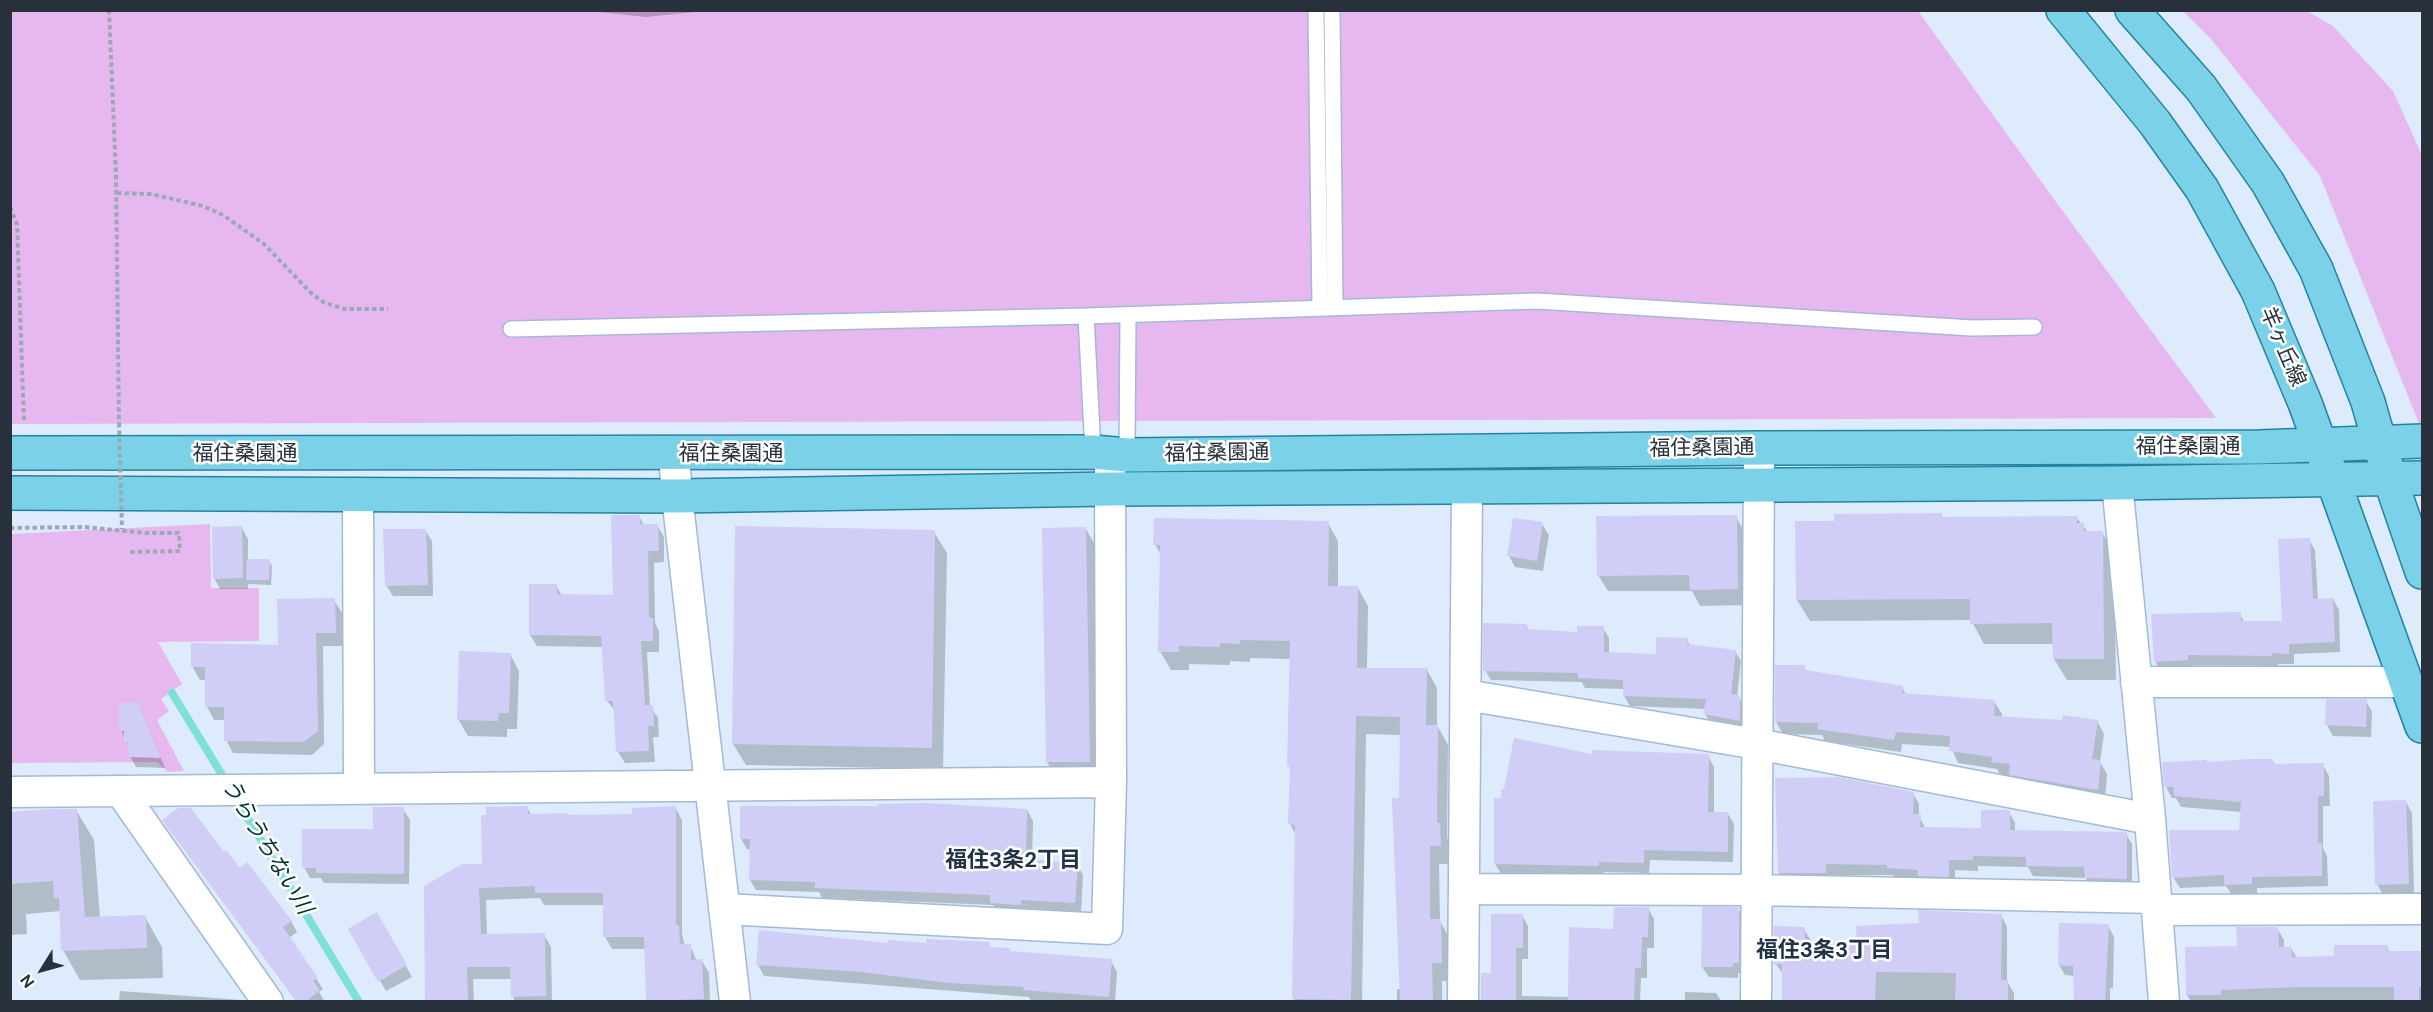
<!DOCTYPE html>
<html>
<head>
<meta charset="utf-8">
<style>
	body { margin:0 }
	#map { position:relative; width:2433px; height:1012px; overflow:hidden; background:#deebfc; font-family:"DM Sans",sans-serif }
	canvas { display:block }
	.frame { position:absolute; inset:0; border:12px solid #27303b; pointer-events:none }
	.north { position:absolute; left:12px; top:940px; width:60px; height:60px; -webkit-text-stroke:4px #fff; paint-order:stroke; rotate:233deg; font-size:16px; font-weight:700; line-height:24px; text-align:center; color:#27303b }
	.north::after { content:''; display:block; margin:auto; width:21px; height:27px; background:#27303b; clip-path:polygon(50% 0,100% 100%,50% 72%,0 100%) }
</style>
</head>
<body>
<div id="map">
<canvas width="2433" height="1012"></canvas>
<div class="frame"></div>
<div class="north">N</div>
</div>
<script>
const ctx = document.querySelector('canvas').getContext('2d');
ctx.lineJoin = 'round';
function paint(path, color) { ctx.fillStyle = color; ctx.fill(path, 'evenodd'); }
const poly = rows => new Path2D(rows.map(r => 'M' + r).join(''));
function trace(path, color, width, dash) { ctx.strokeStyle = color; ctx.lineWidth = width; ctx.lineCap = dash ? 'butt' : 'round'; ctx.setLineDash(dash || []); ctx.stroke(path); }
function drawText(font, color, halo, rows, align = 'center') {
  ctx.font = font + ' "DM Sans","Noto Sans JP",sans-serif'; ctx.lineWidth = 5; ctx.setLineDash([]); ctx.textBaseline = 'middle'; ctx.strokeStyle = halo; ctx.fillStyle = color; for (const [text, x, y, turn = 0] of rows) {
    ctx.save(); ctx.translate(x, y); ctx.rotate((+turn || 0) * Math.PI / 180); ctx.textAlign = isNaN(turn) ? turn : align; if (halo) ctx.strokeText(text, 0, 0); ctx.fillText(text, 0, 0); ctx.restore();
  }
}
paint(poly([
	[10,11,1918,11,2056,202,2216,418,11,424],
	[2183,11,2307,11,2333,26,2393,91,2422,155,2422,426,2420,426,2320,176,2211,39],
	[210,524,211,588,259,588,259,641,158,642,182,684,161,699,169,711,157,720,184,771,168,772,157,762,11,763,11,534]
]), '#e7b8ef');
paint(poly([
	[580,10,715,10,646,17],
	[1941,514,1944,519,2076,517,2088,532,2102,532,2114,553,2116,680,2067,680,2054,659,2054,644,1984,644,1971,620,1810,621,1797,600,1835,522],
	[639,516,644,525,657,525,664,537,664,562,654,563,655,623,659,631,659,652,647,652,650,706,658,718,659,737,653,737,655,762,625,763,618,752,616,712,607,701,603,647,537,646,530,635,556,585,562,596,614,596],
	[1736,517,1745,533,1746,605,1700,606,1692,591,1608,591,1598,575],
	[1328,523,1338,541,1338,587,1358,588,1368,606,1367,669,1427,670,1437,688,1437,725,1448,745,1447,838,1450,843,1451,864,1439,864,1440,921,1450,939,1452,981,1442,981,1442,1002,1397,1002,1397,989,1401,989,1401,735,1366,734,1362,1002,1295,1002,1296,835,1290,824,1291,770,1289,766,1291,659,1250,658,1250,662,1230,661,1230,665,1189,664,1189,670,1171,670,1160,651,1161,555,1155,544],
	[1542,524,1549,535,1543,571,1515,567,1509,556],
	[242,528,248,539,248,560,269,561,272,566,271,585,248,584,248,589,220,589,214,578],
	[1044,529,1086,529,1098,550,1101,783,1060,783,1047,762],
	[425,530,432,541,433,596,393,596,386,585],
	[934,532,947,553,943,769,746,765,733,744],
	[2309,540,2315,550,2318,600,2333,599,2339,610,2340,652,2294,654,2294,664,2278,664,2278,666,2193,665,2193,670,2161,672,2155,661,2240,614,2244,622,2284,623],
	[334,600,342,613,343,646,323,646,324,744,312,755,233,753,226,740,225,720,214,720,207,707,207,680,200,680,192,666,280,647],
	[1526,625,1529,630,1579,633,1603,628,1609,638,1609,654,1658,656,1687,639,1690,646,1735,651,1741,661,1737,697,1739,697,1745,707,1745,731,1711,724,1705,714,1706,709,1630,706,1624,696,1625,689,1585,688,1582,682,1491,680,1485,670],
	[510,654,519,671,517,729,507,729,507,737,468,736,458,719],
	[1804,667,1807,672,1902,687,1906,695,1994,701,2002,714,2001,718,2097,721,2104,734,2100,762,2107,774,2105,801,2018,787,2012,776,2000,775,1997,769,1958,763,1951,747,1902,744,1901,752,1825,741,1822,735,1783,734,1776,722],
	[2327,701,2366,701,2372,712,2371,737,2333,736,2327,725],
	[137,703,143,714,165,768,136,767,130,756,130,749,121,730],
	[1708,756,1714,767,1714,813,1728,814,1734,824,1733,862,1650,860,1649,873,1604,872,1604,876,1502,875,1495,864,1495,799],
	[2272,760,2275,765,2323,765,2329,776,2330,806,2323,806,2323,848,2327,856,2328,886,2257,888,2257,894,2232,895,2226,886,2180,888,2173,877,2241,832,2242,812,2181,807,2176,798,2172,798,2166,787,2163,763,2208,764],
	[1913,793,1919,804,1919,816,1926,829,1982,830,2009,812,2015,823,2015,831,2126,834,2132,844,2132,889,2092,889,2086,878,2033,876,2028,867,1978,866,1978,871,1955,870,1955,887,1895,879,1893,875,1831,875,1832,884,1786,884,1779,873],
	[2406,802,2412,813,2414,894,2383,895,2377,884],
	[527,807,531,815,569,817,633,816,675,807,682,820,682,934,685,946,690,945,697,961,702,961,709,973,710,1002,648,1002,646,949,612,949,605,937,605,905,544,905,540,898,486,900,487,936,544,935,551,947,552,1002,515,1002,513,996,512,979,473,979,474,1002,427,1002,484,865],
	[403,809,410,820,409,884,324,883,321,878,310,878,304,867,375,831],
	[76,810,94,840,100,918,145,917,162,947,163,978,80,980,63,950,61,911,26,914,27,934,10,935,10,814],
	[1027,810,1033,821,1032,861,1077,864,1083,875,1081,913,998,913,993,905,822,898,819,892,756,890,750,880,751,850,747,849,741,839],
	[163,820,240,870,291,921,297,932,289,938,323,989,319,992,325,1002,297,1002],
	[1648,908,1654,919,1654,948,1647,948,1647,978,1641,978,1640,1002,1483,1002,1492,975,1522,915,1528,926,1528,959,1522,959,1522,996,1570,997,1615,930],
	[1738,909,1745,919,1744,973,1738,973,1738,978,1709,977,1702,967],
	[377,914,412,977,386,991,350,929],
	[2001,915,2007,927,2007,981,2014,993,2014,1002,1783,1002,1784,975,1775,963,1804,929,1811,941,1811,945,1859,946,1920,925],
	[2108,926,2114,937,2113,989,2110,988,2110,1002,2075,1002,2075,976,2065,975,2059,965],
	[2277,928,2284,940,2284,948,2291,948,2297,958,2336,958,2387,947,2390,952,2422,952,2422,1002,2191,1002,2187,995,2238,948],
	[889,944,989,944,992,949,1009,949,1011,953,1111,961,1117,972,1115,1002,1039,1002,1031,1001,1029,997,764,976,758,965],
	[120,991,242,1000,243,1002,119,1002],
	[1685,992,1716,993,1722,1002,1685,1002]
]), '#0003');
trace(poly([
	[172,693,227,783],
	[235,797,359,1002]
]), '#7de0d9', 8);
paint(poly([
	[1942,513,1942,517,2077,516,2077,523,2084,523,2084,531,2103,531,2104,659,2053,659,2052,623,1970,624,1970,599,1796,600,1795,521,1834,521,1834,514],
	[611,515,640,515,640,524,658,524,659,551,648,551,649,617,653,618,653,641,641,641,645,705,653,705,654,726,648,726,649,751,616,752,613,701,605,701,601,636,529,635,529,584,557,584,557,594,613,595],
	[1737,515,1738,589,1690,590,1689,575,1597,576,1596,516],
	[1154,518,1329,521,1328,586,1358,586,1357,668,1427,668,1426,725,1438,725,1437,823,1440,823,1441,846,1430,846,1430,919,1441,919,1442,963,1432,963,1433,1002,1400,1002,1392,798,1399,798,1400,717,1356,716,1351,1000,1292,999,1295,825,1288,824,1290,766,1287,766,1290,641,1240,640,1240,644,1220,643,1220,647,1179,646,1179,652,1158,652,1160,545,1153,545],
	[1513,518,1543,522,1537,561,1507,556],
	[242,526,243,578,213,579,212,527],
	[735,526,935,530,932,748,732,744],
	[1086,527,1090,762,1046,762,1042,528],
	[383,529,426,529,428,585,385,586],
	[2310,538,2313,599,2333,598,2335,642,2289,644,2289,654,2272,653,2272,656,2188,655,2188,660,2154,662,2151,614,2241,612,2241,621,2282,621,2278,539],
	[247,559,270,559,269,580,246,580],
	[335,598,336,633,316,633,318,731,304,742,224,741,224,707,205,707,205,667,191,667,191,643,278,645,277,599],
	[1483,623,1527,624,1527,629,1577,632,1577,626,1604,626,1604,652,1656,654,1656,637,1688,638,1687,644,1736,650,1731,694,1740,696,1740,721,1703,714,1706,699,1623,696,1623,680,1578,678,1578,673,1483,671],
	[459,651,511,653,509,713,499,713,498,721,457,720],
	[1775,665,1805,665,1805,670,1903,686,1902,693,1995,700,1994,716,2062,720,2063,715,2098,720,2092,759,2101,760,2098,790,2009,775,2010,764,1991,762,1992,757,1949,751,1950,736,1896,732,1894,740,1817,729,1818,723,1775,722],
	[2326,699,2367,699,2366,727,2325,725],
	[138,702,161,758,129,757,128,743,124,742,124,731,119,731,119,703],
	[1514,738,1592,754,1592,750,1709,754,1708,812,1728,812,1728,852,1644,850,1644,863,1599,862,1599,866,1494,864,1494,798,1501,798,1501,789,1504,789],
	[2250,759,2273,759,2273,764,2324,763,2324,796,2318,796,2318,843,2322,843,2322,876,2252,877,2252,884,2224,885,2224,875,2172,878,2169,830,2239,830,2241,802,2174,796,2173,787,2164,787,2162,762,2207,760,2207,762],
	[1839,777,1914,792,1913,814,1921,814,1920,827,1981,828,1981,810,2010,810,2010,830,2127,832,2127,879,2085,878,2084,867,2026,866,2026,857,1973,856,1973,860,1949,860,1949,877,1918,876,1918,870,1887,868,1887,865,1826,864,1826,873,1778,873,1775,778],
	[2406,800,2409,884,2375,885,2373,801],
	[928,803,1027,809,1026,859,1078,863,1075,903,1021,900,1021,905,990,903,990,895,815,888,815,882,749,880,750,839,740,839,740,806,878,806,878,804],
	[528,806,528,814,568,813,569,815,632,814,632,808,676,806,676,925,679,925,680,944,691,944,691,960,702,959,704,999,646,1001,644,937,603,937,603,893,535,893,535,886,479,888,481,934,545,933,546,996,511,997,510,967,467,967,468,1002,425,1002,424,886,462,864,482,864,481,815,486,815,486,807],
	[373,807,404,807,404,874,316,873,316,868,302,868,302,829,373,829],
	[178,808,191,808,224,852,226,850,240,868,247,862,292,921,283,927,318,978,313,981,320,990,305,1002,297,1002,162,820],
	[48,809,77,809,85,917,146,915,147,948,61,951,59,898,54,898,53,881,10,884,10,812],
	[1614,907,1649,907,1648,937,1642,937,1641,968,1635,968,1634,1002,1568,1002,1569,927,1613,929],
	[1702,907,1739,907,1739,963,1733,963,1733,967,1701,967],
	[1918,910,2002,914,2001,980,2008,980,2008,1002,1955,1002,1956,973,1876,972,1875,1002,1782,1002,1782,964,1773,964,1774,926,1805,927,1805,943,1857,945,1856,926,1919,923],
	[377,912,407,965,378,982,348,929],
	[1491,914,1523,914,1523,948,1516,948,1516,1002,1481,1002,1481,973,1491,973],
	[2059,923,2109,924,2105,1002,2074,1002,2073,966,2058,965],
	[2236,927,2278,927,2279,947,2291,947,2292,957,2334,956,2334,945,2388,945,2388,951,2422,951,2422,987,2419,987,2419,1002,2394,1002,2394,987,2299,987,2221,990,2221,995,2186,995,2185,947,2237,946],
	[759,930,888,943,888,940,926,943,926,939,990,942,990,947,1010,948,1010,951,1112,959,1109,997,1023,990,1024,987,949,983,861,972,756,965]
]), '#d0cdf6');
const service = poly([
	[1316,10,1320,308],
	[1332,10,1335,307],
	[1086,316,1093,452],
	[511,329,1086,316,1537,301,1972,328,2034,327],
	[1127,455,1128,315]
]);
const minor = poly([
	[674,454,677,496,735,1002],
	[2117,483,2150,819,2164,1002],
	[358,493,359,789],
	[2136,682,2406,682],
	[1466,695,1757,744,2150,819],
	[10,792,1111,782],
	[121,792,268,1002],
	[1466,889,1757,890,2156,898],
	[724,909,1107,929,1111,782,1110,464],
	[2158,910,2422,909],
	[1463,1002,1467,488],
	[1756,1002,1759,448]
]);
const primary = poly([
	[2063,10,2155,123,2202,189,2258,291,2305,403,2422,726],
	[2132,10,2201,88,2268,183,2316,269,2368,402,2390,479,2422,572],
	[10,453,1093,452,1127,455,1759,448,2259,447,2422,441],
	[10,493,677,496,1112,489,2117,483,2422,478]
]);
trace(service, '#a4b9d5', 18);
trace(minor, '#a4b9d5', 33);
trace(primary, '#2384a2', 36);
trace(poly([
	[109,10,116,176,119,423],
	[117,193,151,194,203,206,223,215,264,244,312,294,325,303,345,309,388,309],
	[10,207,17,224,24,423],
	[10,528,85,527,146,533,179,533,180,551,130,552]
]), '#9da8b7', 4, [4.5, 3]);
trace(service, '#fff', 15);
trace(minor, '#fff', 30);
trace(primary, '#7ad1e8', 33);
trace(poly([
	[119,423,122,529]
]), '#9da8b7', 4, [4.5, 3]);
drawText('21px', '#27303b', '#fff', [
	["羊ヶ丘線",2282,347,67],
	["福住桑園通",2188,447],
	["福住桑園通",1702,449,-1],
	["福住桑園通",245,454],
	["福住桑園通",731,454],
	["福住桑園通",1217,454,-1]
]);
drawText('italic 22px', '#013330', '#fff', [
	["うらうちない川",266,847,59]
]);
drawText('bold 22px', '#213349', '#fff', [
	["福住3条2丁目",1013,861],
	["福住3条3丁目",1824,951]
]);
</script>
</body>
</html>
